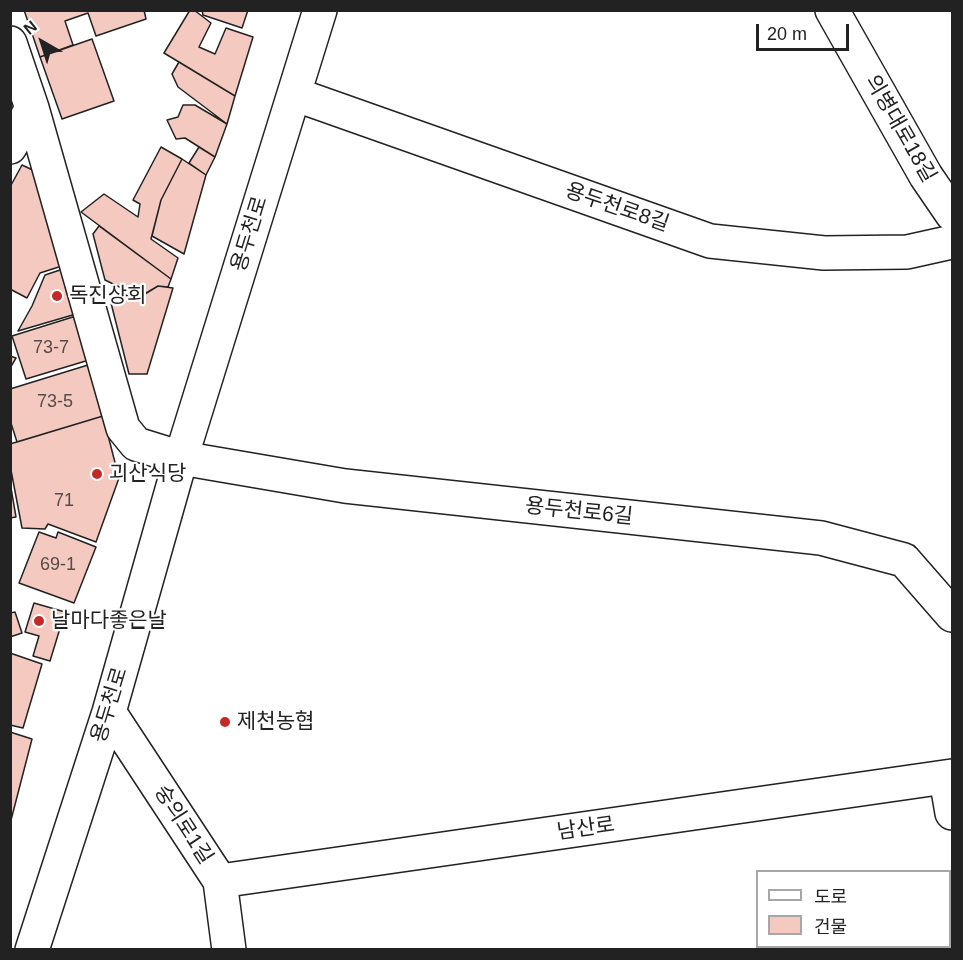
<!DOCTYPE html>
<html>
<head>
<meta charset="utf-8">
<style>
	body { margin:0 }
	#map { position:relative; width:963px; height:960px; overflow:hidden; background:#fff; font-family:Arial,"Noto Sans KR",sans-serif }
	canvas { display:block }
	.frame { position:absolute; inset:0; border:12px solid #222; pointer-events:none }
	.legend { position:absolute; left:756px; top:870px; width:195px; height:78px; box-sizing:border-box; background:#fff; border:2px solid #a7a7a7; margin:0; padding:8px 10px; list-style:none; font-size:18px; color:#222 }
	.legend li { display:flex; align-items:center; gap:12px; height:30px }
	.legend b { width:30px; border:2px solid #a7a7a7 }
	.north { position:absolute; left:12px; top:12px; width:60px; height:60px; -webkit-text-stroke:4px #fff; paint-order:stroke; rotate:321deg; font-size:16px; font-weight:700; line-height:24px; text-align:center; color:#222 }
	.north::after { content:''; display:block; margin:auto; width:21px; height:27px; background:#222; clip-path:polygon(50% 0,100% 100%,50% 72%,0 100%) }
	.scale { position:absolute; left:756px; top:24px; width:93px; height:27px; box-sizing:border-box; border:3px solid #222; border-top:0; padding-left:8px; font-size:18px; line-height:21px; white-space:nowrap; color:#222; -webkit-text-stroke:4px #fff; paint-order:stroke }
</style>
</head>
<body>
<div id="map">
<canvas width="963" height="960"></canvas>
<div class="frame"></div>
<ul class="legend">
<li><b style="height:8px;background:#fff"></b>도로</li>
<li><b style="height:16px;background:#f3c9c0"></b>건물</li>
</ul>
<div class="north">N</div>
<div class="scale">20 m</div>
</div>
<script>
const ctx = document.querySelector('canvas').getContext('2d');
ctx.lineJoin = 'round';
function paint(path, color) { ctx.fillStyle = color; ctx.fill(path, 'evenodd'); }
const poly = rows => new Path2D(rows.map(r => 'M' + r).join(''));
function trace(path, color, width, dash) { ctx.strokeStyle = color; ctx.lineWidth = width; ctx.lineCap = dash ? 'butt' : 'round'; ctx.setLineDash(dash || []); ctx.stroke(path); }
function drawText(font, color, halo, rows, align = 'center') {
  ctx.font = font + ' Arial,"Noto Sans KR",sans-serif'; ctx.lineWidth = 4.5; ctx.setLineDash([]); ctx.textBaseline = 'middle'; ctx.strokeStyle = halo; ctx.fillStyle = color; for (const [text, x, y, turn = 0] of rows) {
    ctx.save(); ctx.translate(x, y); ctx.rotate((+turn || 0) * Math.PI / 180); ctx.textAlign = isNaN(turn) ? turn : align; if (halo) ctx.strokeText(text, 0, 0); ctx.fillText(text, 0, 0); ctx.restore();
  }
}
const building = poly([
	[24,10,144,10,146,19,96,36,88,13,65,21,73,45,40,57,24,10],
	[190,10,194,10,211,23,199,47,215,54,226,28,253,37,235,96,164,53,190,10],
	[202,10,248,10,242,28,203,15,202,10],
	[92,39,114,101,62,119,40,57,92,39],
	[179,62,235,96,227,124,178,87,172,74,179,62],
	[183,105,195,105,227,124,215,157,185,138,176,139,167,120,178,117,183,105],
	[161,147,182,159,161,200,151,239,178,258,171,279,81,212,104,194,138,217,140,204,133,200,161,147],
	[199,147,215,157,206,175,189,163,199,147],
	[182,159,206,175,184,254,152,236,161,200,182,159],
	[22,165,37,172,65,265,40,273,27,298,10,289,10,187,22,165],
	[99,226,171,279,168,287,158,286,140,297,105,280,93,234,99,226],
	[63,269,76,314,18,331,32,306,45,275,63,269],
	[158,286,173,288,147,374,129,374,111,303,115,291,136,299,158,286],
	[76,316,89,360,26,379,12,336,76,316],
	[10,356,16,358,10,368,10,356],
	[88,365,103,416,17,442,10,420,10,389,88,365],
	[103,416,119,478,96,542,48,524,45,529,22,528,10,465,10,444,103,416],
	[10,482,16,517,10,518,10,482],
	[39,532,56,538,58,532,96,547,74,603,19,583,39,532],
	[34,603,65,612,50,661,33,656,39,636,25,632,34,603],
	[15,612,22,633,10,637,10,613,15,612],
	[10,653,42,664,23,728,10,725,10,653],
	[10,732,32,739,10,824,10,732]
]);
paint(building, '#f3c9c0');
trace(building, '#222', 1.5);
const minor = poly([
	[832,10,926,176,952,214],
	[10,43,32,108,123,428,136,444,181,458,345,486,821,538,904,560,952,615],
	[294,94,710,241,824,253,907,252,952,242],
	[10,147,32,108],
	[109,712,220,881,229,950],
	[946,778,952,813],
	[220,881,952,776],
	[32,950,109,712,181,458,320,10]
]);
trace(minor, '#222', 36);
trace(minor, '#fff', 33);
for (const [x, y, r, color] of [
	[57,296,6,"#c62828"],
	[97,474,6,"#c62828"],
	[39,621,6,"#c62828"],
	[225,722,6,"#c62828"]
]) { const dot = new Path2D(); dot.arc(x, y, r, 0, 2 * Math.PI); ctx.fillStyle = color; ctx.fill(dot); trace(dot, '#fff', 2); }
drawText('18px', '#564c4a', null, [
	["73-7",51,348],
	["73-5",55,402],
	["71",64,501],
	["69-1",58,565]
]);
drawText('21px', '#222', '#fff', [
	["의병대로18길",900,129,60],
	["용두천로8길",617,208,19],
	["용두천로",250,234,-73],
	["용두천로6길",579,512,6],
	["용두천로",110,705,-73],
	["숭의로1길",183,825,57],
	["남산로",586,829,-8]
]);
drawText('21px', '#222', '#fff', [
	["독진상회",69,296],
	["괴산식당",109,474],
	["날마다좋은날",51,621],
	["제천농협",237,722]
], 'left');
</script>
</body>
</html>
